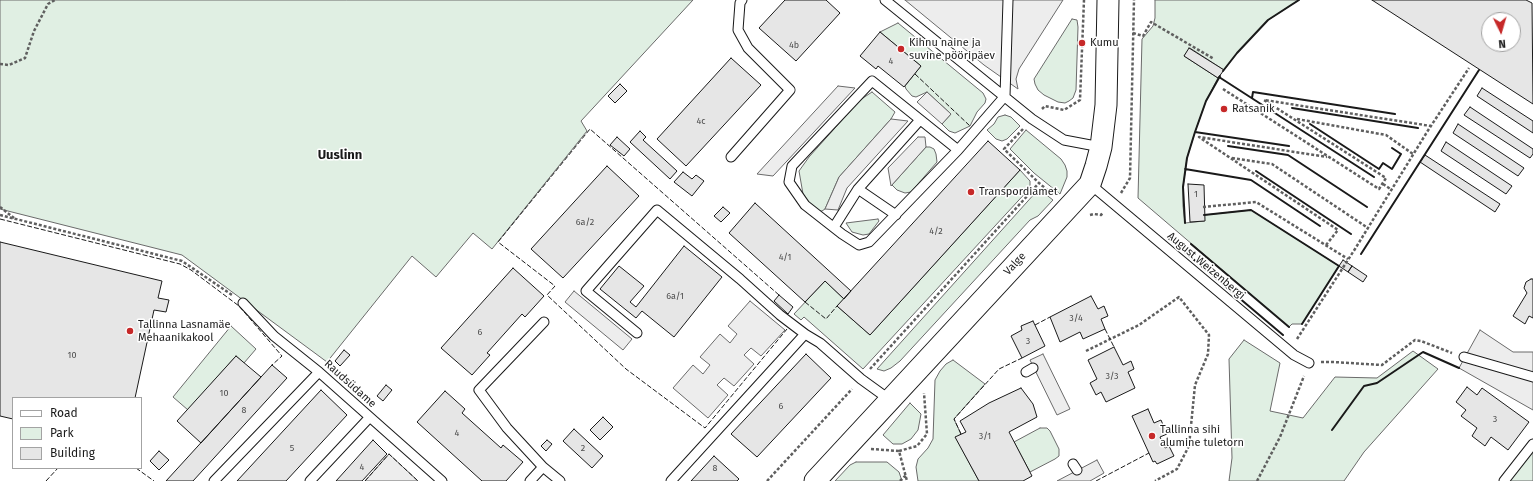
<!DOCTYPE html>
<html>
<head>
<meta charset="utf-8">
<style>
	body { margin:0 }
	#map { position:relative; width:1533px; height:481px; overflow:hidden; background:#fff; font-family:"Fira Sans",sans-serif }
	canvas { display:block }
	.legend { position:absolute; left:12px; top:397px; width:130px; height:72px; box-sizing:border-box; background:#fff; border:1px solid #a3a3a3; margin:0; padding:5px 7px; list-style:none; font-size:12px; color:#1a1a1a }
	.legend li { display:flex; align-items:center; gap:8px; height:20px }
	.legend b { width:20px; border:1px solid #a3a3a3 }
	.north { position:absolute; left:1481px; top:12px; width:40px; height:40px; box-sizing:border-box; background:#fff; border:1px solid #a3a3a3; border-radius:50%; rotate:175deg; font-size:11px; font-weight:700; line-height:16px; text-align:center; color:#1a1a1a }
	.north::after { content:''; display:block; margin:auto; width:14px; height:18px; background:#c62828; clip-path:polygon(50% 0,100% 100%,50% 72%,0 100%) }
</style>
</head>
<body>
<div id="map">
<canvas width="1533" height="481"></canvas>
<ul class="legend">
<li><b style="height:5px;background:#fff"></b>Road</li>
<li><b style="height:11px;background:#e0efe3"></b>Park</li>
<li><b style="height:11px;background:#e6e6e6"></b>Building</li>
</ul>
<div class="north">N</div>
</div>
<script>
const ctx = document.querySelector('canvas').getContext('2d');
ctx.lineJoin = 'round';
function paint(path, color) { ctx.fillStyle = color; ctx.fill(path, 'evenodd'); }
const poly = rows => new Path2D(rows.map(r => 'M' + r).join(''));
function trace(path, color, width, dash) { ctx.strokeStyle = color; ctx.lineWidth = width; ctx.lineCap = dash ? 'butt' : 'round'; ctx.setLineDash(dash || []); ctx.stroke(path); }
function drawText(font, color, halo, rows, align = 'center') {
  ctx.font = font + ' "Fira Sans",sans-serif'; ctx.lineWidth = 3; ctx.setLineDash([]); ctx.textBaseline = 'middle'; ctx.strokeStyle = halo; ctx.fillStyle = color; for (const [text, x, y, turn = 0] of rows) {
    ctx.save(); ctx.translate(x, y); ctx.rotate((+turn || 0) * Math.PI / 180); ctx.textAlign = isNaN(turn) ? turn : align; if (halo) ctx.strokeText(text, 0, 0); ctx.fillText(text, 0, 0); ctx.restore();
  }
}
const green = poly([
	[0,0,693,0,581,121,587,131,492,249,473,233,436,277,412,256,327,362,182,255,0,209,0,0],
	[1155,0,1299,0,1268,20,1237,53,1224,70,1190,48,1184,56,1218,78,1206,101,1195,132,1187,158,1183,187,1183,206,1185,223,1204,221,1204,215,1251,210,1339,266,1302,324,1292,324,1289,327,1138,198,1142,39,1153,26,1155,18,1155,0],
	[1072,19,1077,20,1078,27,1076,90,1073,98,1069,101,1065,103,1058,102,1044,95,1038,90,1035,84,1034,79,1072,19],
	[898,23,983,93,986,99,985,103,977,112,970,126,955,133,949,131,942,124,951,114,927,92,916,97,912,96,906,89,905,86,921,66,880,32,898,23],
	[872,92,895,112,891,119,839,177,825,209,822,211,817,211,809,205,803,194,799,171,809,157,860,100,872,92],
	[1005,115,1011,117,1020,126,1007,139,1002,141,996,139,987,130,994,124,998,117,1005,115],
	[1026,130,1061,159,1065,165,1067,171,1067,177,1060,194,1034,173,1010,149,1026,130],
	[926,147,930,147,934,149,936,154,937,162,911,192,905,193,897,190,892,185,926,147],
	[1020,170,1030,181,1030,188,863,369,804,317,801,320,794,314,825,281,844,299,837,306,870,335,1020,170],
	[1040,190,1053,200,1038,216,1030,220,900,361,891,368,884,371,877,369,1036,192,1040,190],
	[878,219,879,221,869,234,863,235,852,232,846,223,878,219],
	[231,326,256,349,244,363,236,356,188,410,173,397,231,326],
	[1244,340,1280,363,1270,411,1303,418,1335,377,1377,378,1413,351,1438,369,1364,452,1344,481,1229,481,1232,458,1229,359,1244,340],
	[953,360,985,384,954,419,961,434,956,438,979,481,918,481,916,467,918,459,928,448,933,439,935,380,940,371,946,364,953,360],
	[910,403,921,414,918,430,911,439,902,444,893,444,883,435,910,403],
	[1040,428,1047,428,1050,431,1059,449,1059,456,1055,459,1030,472,1014,442,1040,428],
	[1533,444,1533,481,1504,481,1533,444],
	[856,462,887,462,899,472,902,481,835,481,850,465,856,462]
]);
paint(green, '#e0efe3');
trace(green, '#6a6a6a', 1);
const parking = poly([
	[905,0,1063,0,1019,69,1016,79,1018,89,984,65,905,0],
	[838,86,855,88,773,176,757,174,838,86],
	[927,92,951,114,942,124,917,102,927,92],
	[891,119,908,121,847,188,838,210,825,209,839,177,891,119],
	[918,137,925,137,926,147,891,186,888,168,918,137],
	[574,291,632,339,623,350,565,302,574,291],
	[750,301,785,330,761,356,751,348,744,355,754,364,734,386,724,378,717,385,728,395,708,418,673,388,693,365,703,374,710,365,700,357,720,334,730,343,737,334,728,326,750,301],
	[1480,330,1513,352,1533,352,1533,410,1459,368,1480,330],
	[1043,354,1070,409,1057,415,1030,360,1043,354],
	[389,454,418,481,365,481,389,454],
	[1097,460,1104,473,1090,481,1057,481,1097,460]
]);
paint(parking, '#ededed');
trace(parking, '#6a6a6a', 1);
const building = poly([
	[785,0,826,0,840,13,796,61,759,28,785,0],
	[1372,0,1526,0,1532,3,1533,104,1372,0],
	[1489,20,1513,20,1513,44,1489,44,1489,20],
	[880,32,921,66,904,87,878,66,876,69,860,56,880,32],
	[1189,48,1224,70,1218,78,1184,56,1189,48],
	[731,58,761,85,686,166,657,139,731,58],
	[620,84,627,91,615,103,608,96,620,84],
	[1482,88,1533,121,1533,133,1477,96,1482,88],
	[1470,107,1533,149,1533,154,1530,158,1464,115,1470,107],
	[1458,124,1524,168,1518,176,1453,133,1458,124],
	[640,131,646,137,643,140,677,171,670,179,630,142,640,131],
	[617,137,630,149,624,156,610,145,617,137],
	[988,141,1020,170,870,335,837,306,988,141],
	[1446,142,1512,186,1506,194,1441,151,1446,142],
	[1425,155,1500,204,1495,212,1420,162,1425,155],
	[607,166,639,196,563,278,531,249,607,166],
	[683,172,692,179,696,175,704,181,692,196,674,182,683,172],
	[1188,184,1204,185,1205,221,1190,222,1188,184],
	[755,203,851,291,844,299,825,281,805,302,729,233,755,203],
	[723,207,730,213,721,222,714,216,723,207],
	[0,242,162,281,158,298,169,300,166,312,154,310,135,398,13,398,13,419,0,416,0,242],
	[684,246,722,277,674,337,642,311,636,318,600,289,619,266,644,286,630,302,636,307,684,246],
	[1343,260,1352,266,1348,272,1339,266,1343,260],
	[1352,266,1367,276,1363,282,1348,272,1352,266],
	[513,268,544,296,525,317,522,314,487,353,490,355,472,375,441,348,513,268],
	[1531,279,1533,279,1533,318,1529,316,1525,324,1513,316,1527,293,1524,288,1526,282,1531,279],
	[779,295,793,307,788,314,774,301,779,295],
	[1091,296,1098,309,1104,306,1108,316,1101,319,1105,329,1083,339,1080,332,1060,342,1050,317,1091,296],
	[1033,321,1045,346,1022,358,1011,336,1022,330,1021,326,1033,321],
	[1114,347,1123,365,1131,361,1134,369,1128,372,1135,388,1106,402,1101,392,1096,395,1090,383,1097,379,1088,360,1114,347],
	[344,350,350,355,340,366,335,361,344,350],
	[806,354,831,378,757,457,731,434,806,354],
	[236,356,261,377,201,443,177,421,236,356],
	[272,365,287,378,193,481,166,481,272,365],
	[386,385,392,390,383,401,377,396,386,385],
	[1467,387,1477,395,1482,388,1529,422,1508,450,1491,437,1485,446,1472,436,1477,428,1461,416,1466,410,1456,402,1467,387],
	[1021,388,1033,404,1037,417,1009,432,1032,476,1023,481,979,481,955,437,966,432,960,421,989,403,1021,388],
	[321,390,347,415,286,481,237,481,321,390],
	[445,391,465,409,462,413,501,448,503,445,523,462,506,481,482,481,417,422,445,391],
	[1148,409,1154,423,1161,420,1167,434,1160,437,1165,448,1169,446,1174,456,1157,464,1155,461,1153,462,1132,416,1148,409],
	[603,417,613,427,600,440,590,430,603,417],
	[574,429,603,456,592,468,563,441,574,429],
	[373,440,387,454,362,481,336,481,373,440],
	[547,440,552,444,546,451,541,446,547,440],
	[159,451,169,460,159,470,150,461,159,451],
	[714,456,739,479,737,481,691,481,714,456]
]);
paint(building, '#e6e6e6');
trace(building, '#1a1a1a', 1);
const service = poly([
	[885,0,1032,119,1064,140,1101,147],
	[958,150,869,242,859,245,842,234,805,205,789,182,792,166,872,81,958,150,1005,96,1008,0],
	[731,157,790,90,748,48,738,30,740,3,742,0],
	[1090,184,1294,355,1309,363],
	[858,189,896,215],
	[834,227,858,189,920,120],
	[243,303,274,336,319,372,442,481],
	[637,333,586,291,657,210,740,279,780,315,805,334],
	[1464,357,1533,377],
	[1026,372,1033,368],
	[1073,464,1077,470],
	[543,467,507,428,479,390,544,322],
	[214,481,319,372],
	[310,481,369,418],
	[530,481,543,467,560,481],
	[671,481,805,334,820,343,861,379,890,400],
	[1504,481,1533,444]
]);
const tertiary = poly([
	[815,481,1090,184,1096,166,1101,147,1106,105,1108,0]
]);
trace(service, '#1a1a1a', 11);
trace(tertiary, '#1a1a1a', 23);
trace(poly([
	[1133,33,1143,36,1151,22,1214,59],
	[0,64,9,65,25,58,34,31,48,4,55,0],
	[1223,89,1379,189,1386,178,1264,100,1431,126],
	[1042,109,1045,106,1064,110,1080,100,1084,0],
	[1297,119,1386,135,1413,154],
	[1023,129,1004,149,1039,183,1053,195],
	[1232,158,1272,164,1368,228],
	[1383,184,1392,190],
	[1121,193,1130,178,1134,0],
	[0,207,14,218],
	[1203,207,1256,202,1348,259],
	[0,215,182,261,232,295],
	[1090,215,1094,214,1101,215,1103,213],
	[1326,245,1338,230,1199,137,1327,157],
	[1297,339,1355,249,1427,132,1469,68],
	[1086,351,1139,325,1179,297,1209,335,1208,354,1195,385,1189,446,1177,469,1155,481],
	[1321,362,1333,362,1382,365,1415,340,1421,341,1452,353],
	[870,369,1039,183],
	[871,449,899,451,907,481],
	[899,451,917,446,927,434,924,393],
	[767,481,852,389],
	[900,481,906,475],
	[1257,481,1280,437,1304,376]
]), '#5f5f5f', 2.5, [3, 2]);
trace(service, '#fff', 9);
trace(tertiary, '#fff', 21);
trace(poly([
	[915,74,970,126],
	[0,219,180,264,191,270,239,306,282,356,272,365],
	[779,295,590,129,498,242,555,286,547,295,626,369,705,428,787,329],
	[805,302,826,319,837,306],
	[1035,325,1050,317],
	[1105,329,1114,347],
	[961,434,954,419,999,369,1022,358],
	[136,468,154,481],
	[46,481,58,468],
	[365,481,389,454,418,481],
	[1096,481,1149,453]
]), '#1a1a1a', 1, [5, 2]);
trace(poly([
	[1223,71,1237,53,1268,20,1299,0],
	[1219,77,1374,177],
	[1252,98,1253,92,1395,114],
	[1292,108,1418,128],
	[1310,124,1379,169,1383,163,1392,169,1401,154,1392,148],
	[1195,132,1289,146],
	[1228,146,1288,155,1367,207],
	[1185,169,1251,180,1320,226],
	[1256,171,1351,234],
	[1204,215,1251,210,1339,266,1302,324],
	[1185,223,1183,187,1187,158,1195,132,1206,101,1220,76],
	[1167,237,1283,335],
	[1191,244,1289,327],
	[1361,254,1479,70],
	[1332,430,1364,386,1377,383,1423,352,1459,368]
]), '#1a1a1a', 2);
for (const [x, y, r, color] of [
	[1082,43,4,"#c62828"],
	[901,49,4,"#c62828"],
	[1224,109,4,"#c62828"],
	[971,192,4,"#c62828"],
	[130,331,4,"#c62828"],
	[1152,436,4,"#c62828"]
]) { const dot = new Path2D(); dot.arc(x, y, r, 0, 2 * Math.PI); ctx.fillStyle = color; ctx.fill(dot); trace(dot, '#fff', 1.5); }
drawText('9px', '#4d4d4d', null, [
	["4b",794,45],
	["4",891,61],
	["4c",701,121],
	["1",1196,194],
	["6a/2",585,222],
	["4/2",936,231],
	["4/1",785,257],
	["6a/1",675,296],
	["3/4",1076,318],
	["6",480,332],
	["3",1028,341],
	["10",72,355],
	["3/3",1112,376],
	["10",224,393],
	["6",781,406],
	["8",244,410],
	["3",1495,419],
	["4",457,433],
	["3/1",985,436],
	["5",292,448],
	["2",583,448],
	["4",362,467],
	["8",715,468]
]);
drawText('11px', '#1a1a1a', '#fff', [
	["Kihnu naine ja",909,43],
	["suvine pööripäev",909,56],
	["Kumu",1090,43],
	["Ratsanik",1232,109],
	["Transpordiamet",979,192],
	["Tallinna Lasnamäe",138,325],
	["Mehaanikakool",138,338],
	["Tallinna sihi",1160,430],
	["alumine tuletorn",1160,443]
], 'left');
drawText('11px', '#1a1a1a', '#fff', [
	["Valge",1015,264,-47],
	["August Weizenbergi",1206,266,40],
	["Raudsüdame",350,384,42]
]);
drawText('bold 13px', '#1a1a1a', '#fff', [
	["Uuslinn",340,155]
]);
</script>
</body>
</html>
